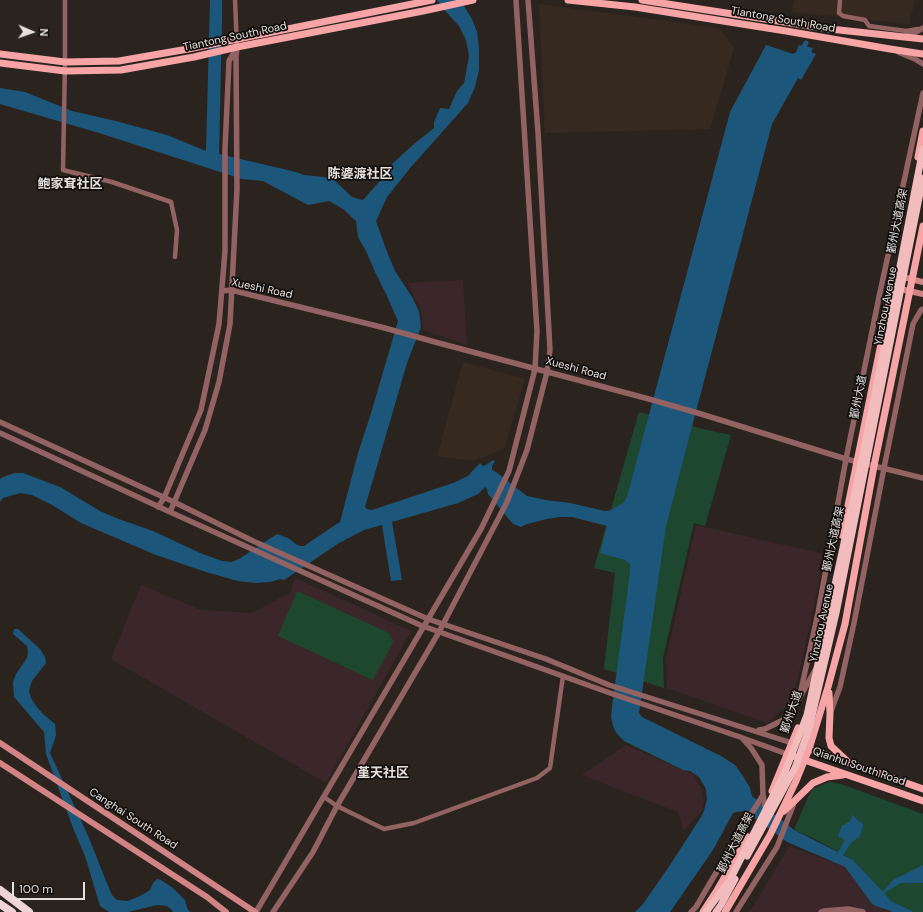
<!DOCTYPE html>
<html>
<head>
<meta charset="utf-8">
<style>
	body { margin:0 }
	#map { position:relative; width:923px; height:912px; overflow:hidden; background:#2b241e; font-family:"DM Sans",sans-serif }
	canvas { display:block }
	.north { position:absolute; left:12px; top:12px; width:40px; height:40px; -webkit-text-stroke:3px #110e0c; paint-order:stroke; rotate:92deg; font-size:11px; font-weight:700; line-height:16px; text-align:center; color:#e5e0dc }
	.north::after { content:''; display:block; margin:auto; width:14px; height:18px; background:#e5e0dc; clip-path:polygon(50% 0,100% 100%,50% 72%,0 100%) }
	.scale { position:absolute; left:12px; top:882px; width:73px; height:18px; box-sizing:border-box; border:2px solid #e5e0dc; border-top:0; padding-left:5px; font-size:12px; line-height:14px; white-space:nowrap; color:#e5e0dc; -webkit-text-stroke:3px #110e0c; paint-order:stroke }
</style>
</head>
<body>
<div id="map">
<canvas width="923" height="912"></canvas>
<div class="north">N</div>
<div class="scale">100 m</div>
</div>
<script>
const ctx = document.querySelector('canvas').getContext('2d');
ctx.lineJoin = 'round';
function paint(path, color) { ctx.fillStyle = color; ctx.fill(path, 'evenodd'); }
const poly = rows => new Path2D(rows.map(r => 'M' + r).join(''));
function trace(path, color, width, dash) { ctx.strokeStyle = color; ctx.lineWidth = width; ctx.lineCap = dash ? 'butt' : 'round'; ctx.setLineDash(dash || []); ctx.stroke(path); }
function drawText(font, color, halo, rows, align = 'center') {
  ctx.font = font + ' "DM Sans","Noto Sans SC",sans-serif'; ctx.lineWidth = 3.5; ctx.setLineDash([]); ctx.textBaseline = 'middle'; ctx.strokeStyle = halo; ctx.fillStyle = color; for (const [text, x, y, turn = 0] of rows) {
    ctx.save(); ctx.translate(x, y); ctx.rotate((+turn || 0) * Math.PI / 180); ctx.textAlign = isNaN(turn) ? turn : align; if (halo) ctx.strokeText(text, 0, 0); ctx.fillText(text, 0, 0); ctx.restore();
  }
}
paint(poly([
	[794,0,915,0,909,24,792,12],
	[539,4,719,28,734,48,710,129,545,133],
	[463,362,525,379,504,449,473,461,437,456]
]), '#362a20');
paint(poly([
	[463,280,467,345,423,330,421,310,407,283],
	[696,525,824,554,813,611,793,700,767,723,667,688,666,659],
	[295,578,411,631,326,783,111,659,141,585,201,610,252,613,290,593],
	[626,745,694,775,701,788,704,801,702,811,684,830,678,812,582,775],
	[789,846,845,867,873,905,895,912,748,912,753,907]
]), '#3b272a');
paint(poly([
	[639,412,707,430,731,435,705,526,694,523,663,658,664,688,604,669,615,573,594,568],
	[297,591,389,633,393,642,373,680,278,636],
	[830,782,841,784,923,814,923,912,913,912,891,901,853,860,815,839,794,830,809,795,813,789,821,785]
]), '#1e4730');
paint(poly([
	[210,0,222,0,222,21,219,154,296,172,304,175,332,178,352,197,363,200,386,174,393,163,414,144,434,128,434,122,440,108,449,109,457,91,464,83,469,56,466,40,459,26,447,13,437,0,459,0,464,6,472,19,477,32,479,49,479,70,475,87,468,103,411,167,387,197,376,221,387,252,395,271,412,297,419,311,421,327,407,363,365,507,367,509,372,510,453,483,468,476,480,463,483,466,486,465,493,460,495,461,492,466,492,470,496,472,527,496,546,500,570,503,605,511,611,510,623,503,627,497,730,112,766,45,793,54,796,52,799,45,813,48,811,52,816,54,801,80,798,78,772,124,685,453,666,526,639,713,642,717,721,756,735,765,743,776,750,788,752,796,794,830,838,852,845,840,838,836,842,825,844,825,850,821,851,819,852,815,855,817,858,821,861,822,863,825,861,833,859,837,852,842,843,855,853,860,883,892,893,880,923,865,923,883,901,883,884,893,891,901,914,912,891,912,891,911,873,905,845,867,787,842,747,812,743,811,736,812,733,813,713,850,670,912,635,912,643,904,670,865,701,817,704,811,707,799,706,789,699,777,690,771,683,770,624,741,617,734,613,726,611,717,612,707,630,572,630,564,625,560,600,553,607,526,572,517,559,517,547,519,527,524,521,527,513,524,488,494,487,489,485,487,478,494,458,503,392,522,402,580,391,581,382,525,364,530,339,543,284,580,280,579,270,582,256,583,238,581,206,572,156,555,81,523,52,505,32,495,20,493,3,498,0,502,0,479,3,477,15,473,23,473,60,487,100,511,116,518,153,531,200,553,222,561,231,562,239,559,277,534,288,538,297,545,300,546,304,546,332,527,340,522,358,453,372,410,398,321,386,294,376,274,367,253,358,237,356,221,343,209,329,201,308,205,263,181,242,179,99,133,0,104,0,88,25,92,72,111,116,121,167,135,206,151],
	[14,629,18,629,40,649,45,657,46,663,32,681,29,691,31,698,36,706,43,714,55,724,56,735,50,753,89,838,106,881,112,895,117,900,128,901,142,895,150,890,153,883,157,879,161,880,173,888,185,900,187,908,190,912,173,912,172,910,167,906,157,905,128,912,109,912,100,906,85,856,73,828,46,754,44,732,14,697,13,682,16,674,27,658,28,652,27,646,13,634]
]), '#1d567b');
trace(poly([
	[801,52,806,43]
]), '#1d567b', 5);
trace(poly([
	[65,0,65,62,63,170,112,182,171,202,177,230,175,257],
	[235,0,237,47],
	[840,0,839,13,843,16,865,20,869,26,906,31,918,29],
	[324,797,337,806,384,829,414,823,537,778,550,768,563,676]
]), '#936263', 4.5);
trace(poly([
	[903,37,916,32,923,28],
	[898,52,915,59,923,64],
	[222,291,231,290,381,327,435,342,649,399,701,414,846,459,923,478],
	[0,422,174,502,253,541,428,619,546,659,609,685,792,743],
	[0,433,170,512,420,625,610,693,740,737,787,754],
	[158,507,164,498,201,410,219,324,225,251,225,149,229,61,236,49],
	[170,512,205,430,219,382,230,324,237,189,236,57,237,47],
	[799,699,818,613,846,459,879,297,923,93],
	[831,711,840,687,854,623,884,468,913,324,921,310,923,309],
	[759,730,765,729,783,720,799,699,815,670],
	[742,738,751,748,762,765,763,795,765,806],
	[256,912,481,529,509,471,535,369,537,331,516,0],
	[273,912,313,852,337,806,439,632,507,502,527,450,547,372,550,350,538,132,528,0],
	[691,912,696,907,740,832,763,795],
	[736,912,777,847,794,803],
	[821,912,824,911,848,909,863,912]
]), '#936263', 5.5);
trace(poly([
	[899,276,923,282],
	[896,288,923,294],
	[0,743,255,912],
	[0,763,207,897,226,912]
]), '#d28385', 6);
trace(poly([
	[568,0,635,7,786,31,890,49,923,54],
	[642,0,830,29,923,39],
	[0,54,65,62,119,61,188,49,432,0],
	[0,63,65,71,121,70,194,57,237,47,423,11,473,0],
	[918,157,923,131],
	[842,535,890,300],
	[829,693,830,713,829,738,831,746,846,760],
	[804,747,923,789],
	[787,754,923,801],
	[772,791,798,728],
	[784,811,813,783,827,777,843,775],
	[703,912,716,892,748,837],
	[725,912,770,835,796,781,809,749,828,687,845,624,874,466,923,226]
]), '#f6a4a5', 7);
trace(poly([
	[0,890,29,912],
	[0,904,12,912]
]), '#eed4d4', 8);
trace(poly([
	[747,856,795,768,809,729,836,613,923,178],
	[706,912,730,880,785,772,807,715,864,450,923,149],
	[716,912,721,905,735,879]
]), '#f2bcbc', 7);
drawText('11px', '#e5e0dc', '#110e0c', [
	["Tiantong South Road",783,20,10],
	["Tiantong South Road",235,37,-12],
	["鄞州大道高架",898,221,-79],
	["Xueshi Road",262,289,12],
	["Yinzhou Avenue",886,306,-79],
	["Xueshi Road",576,369,15],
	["鄞州大道",859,397,-79],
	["鄞州大道高架",834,539,-78],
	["Yinzhou Avenue",822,623,-78],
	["鄞州大道",792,712,-71],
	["Qianhu South Road",859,767,19],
	["Canghai South Road",133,819,33],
	["鄞州大道高架",736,843,-63]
]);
drawText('bold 13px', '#e5e0dc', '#110e0c', [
	["陈婆渡社区",360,175],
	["鲍家耷社区",70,185],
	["堇天社区",383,774]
]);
</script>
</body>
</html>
